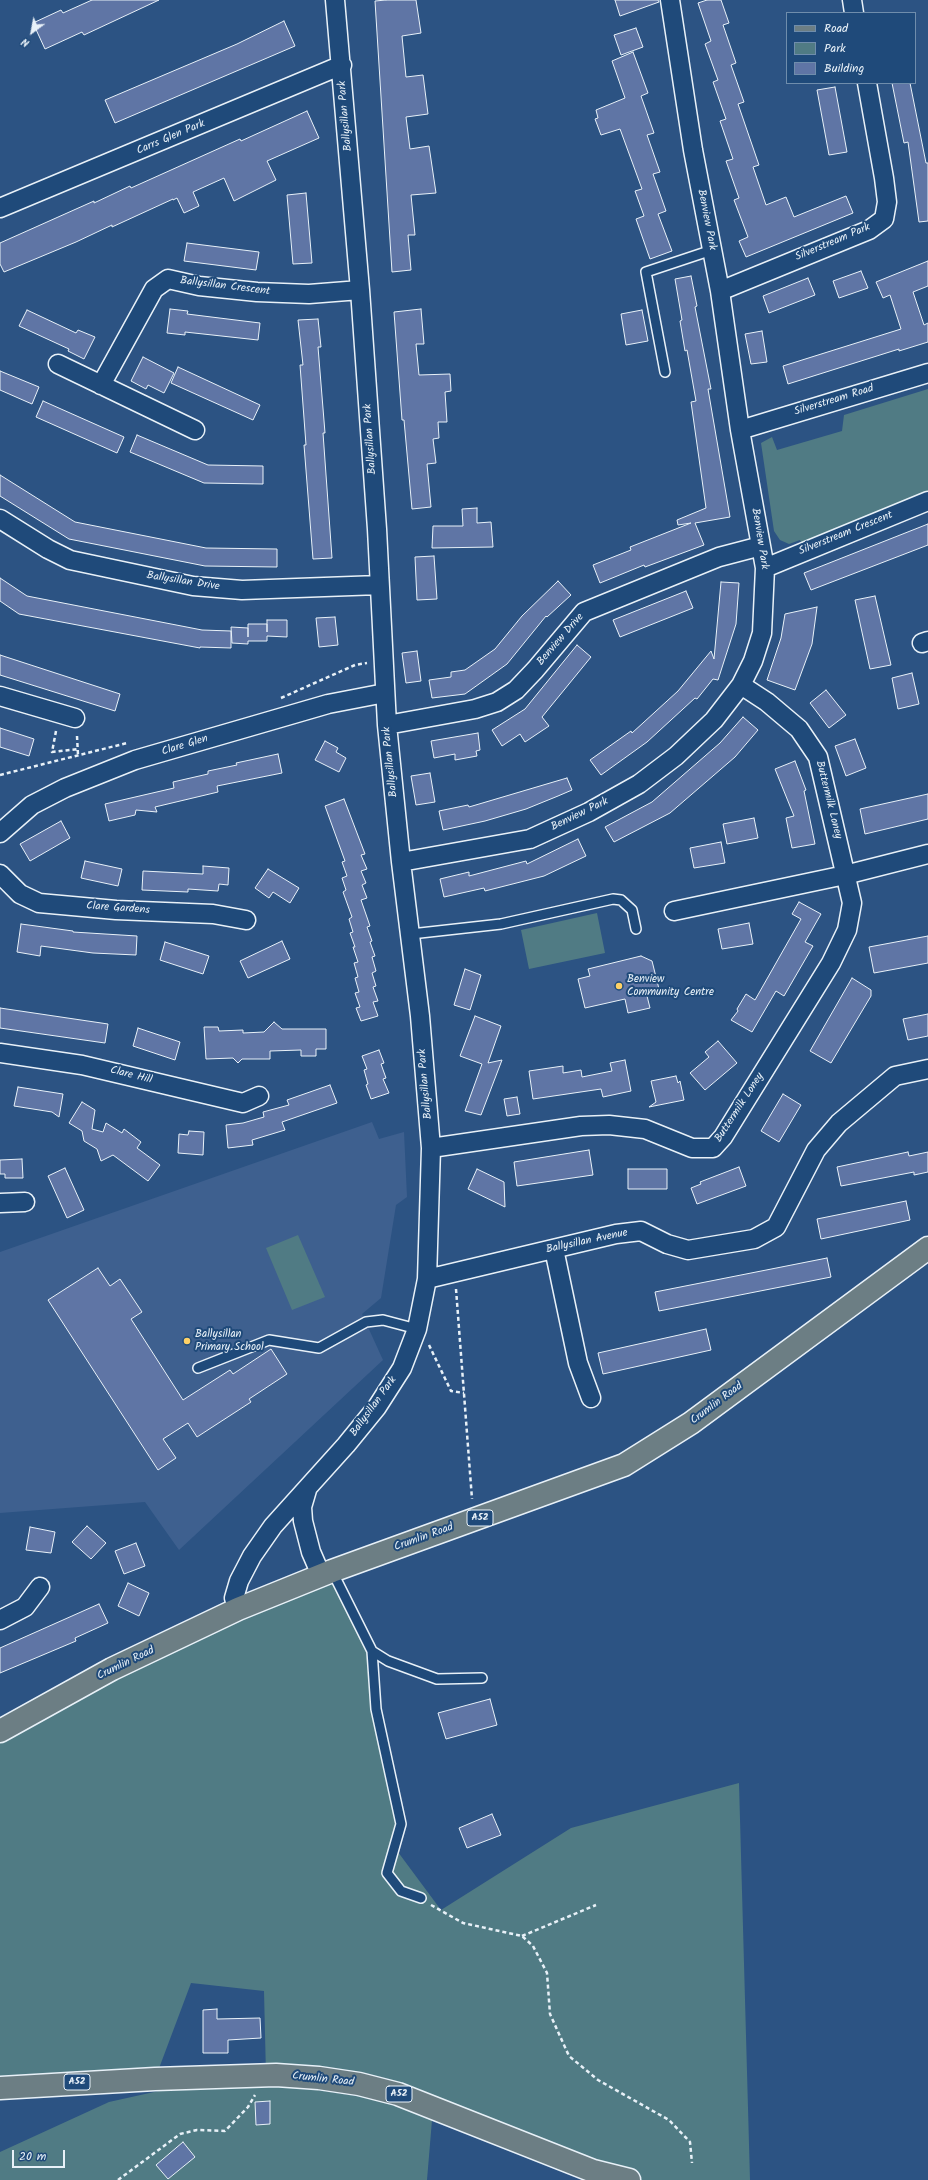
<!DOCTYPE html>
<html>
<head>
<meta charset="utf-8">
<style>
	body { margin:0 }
	#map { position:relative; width:928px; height:2180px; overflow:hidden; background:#2c5383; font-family:Kalam,sans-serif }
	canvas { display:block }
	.legend { position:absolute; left:786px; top:12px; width:130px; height:72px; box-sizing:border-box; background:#1f4a7a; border:1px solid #6f8dac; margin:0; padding:5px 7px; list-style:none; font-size:12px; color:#e8f1f8 }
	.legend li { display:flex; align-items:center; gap:8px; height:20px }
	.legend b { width:20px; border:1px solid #6f8dac }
	.north { position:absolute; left:12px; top:12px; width:40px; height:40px; -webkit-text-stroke:3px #1f4a7a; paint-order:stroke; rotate:212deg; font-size:11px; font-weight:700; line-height:16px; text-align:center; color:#e8f1f8 }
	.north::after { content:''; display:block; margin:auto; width:14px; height:18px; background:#e8f1f8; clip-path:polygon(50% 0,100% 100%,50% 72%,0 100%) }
	.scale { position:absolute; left:12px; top:2150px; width:53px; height:18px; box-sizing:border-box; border:2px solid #e8f1f8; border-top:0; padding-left:5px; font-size:12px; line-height:14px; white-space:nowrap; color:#e8f1f8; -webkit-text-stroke:3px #1f4a7a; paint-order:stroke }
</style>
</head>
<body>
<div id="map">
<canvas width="928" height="2180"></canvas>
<ul class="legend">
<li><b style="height:5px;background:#6c7e84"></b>Road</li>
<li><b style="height:11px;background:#507b84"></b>Park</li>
<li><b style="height:11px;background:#5f75a5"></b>Building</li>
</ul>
<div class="north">N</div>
<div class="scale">20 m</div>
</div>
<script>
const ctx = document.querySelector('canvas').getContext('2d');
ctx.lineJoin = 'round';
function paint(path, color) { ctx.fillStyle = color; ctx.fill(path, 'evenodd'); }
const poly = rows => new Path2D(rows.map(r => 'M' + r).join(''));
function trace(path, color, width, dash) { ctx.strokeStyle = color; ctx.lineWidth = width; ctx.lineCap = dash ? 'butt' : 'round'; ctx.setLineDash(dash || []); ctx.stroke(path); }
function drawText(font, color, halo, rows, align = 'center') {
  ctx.font = font + ' Kalam,sans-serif'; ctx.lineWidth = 4; ctx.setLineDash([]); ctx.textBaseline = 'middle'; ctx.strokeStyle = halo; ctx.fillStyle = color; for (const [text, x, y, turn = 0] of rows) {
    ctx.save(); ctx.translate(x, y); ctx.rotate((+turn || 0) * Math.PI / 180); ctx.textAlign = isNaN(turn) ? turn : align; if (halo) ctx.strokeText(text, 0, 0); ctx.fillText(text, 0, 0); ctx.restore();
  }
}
paint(poly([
	[372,1122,379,1139,404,1132,407,1197,396,1205,381,1298,362,1314,383,1360,179,1550,145,1502,0,1513,0,1252]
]), '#3e608f');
paint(poly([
	[928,389,928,496,802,544,800,540,789,544,780,540,774,531,761,443,772,437,777,450,842,431,844,415],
	[597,913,605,953,529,969,521,930],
	[298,1235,325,1297,292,1310,266,1248],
	[332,1571,372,1651,380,1727,401,1824,395,1848,441,1910,571,1828,739,1783,750,2180,637,2180,433,2108,427,2180,0,2180,0,2152,109,2102,226,2076,417,2105,266,2076,264,1991,191,1983,155,2079,0,2097,0,1732,234,1598]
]), '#507b84');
const building = poly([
	[92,0,159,0,84,35,82,32,45,49,33,23,61,10,63,13,92,0],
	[386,0,416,0,421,33,402,36,406,77,423,75,428,114,406,117,410,149,429,146,436,193,411,195,415,235,408,235,411,270,392,272,375,1,386,0],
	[615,0,658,0,659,2,620,16,615,0],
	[707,0,721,0,729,23,723,25,736,63,731,65,744,102,738,104,759,165,753,167,766,205,786,197,794,217,846,196,853,213,746,257,739,241,748,237,734,200,739,198,726,161,733,159,720,121,726,119,713,82,718,80,705,44,711,41,698,3,707,0],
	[284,21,295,46,115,123,105,100,237,44,284,21],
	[636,28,643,47,621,55,614,35,636,28],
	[633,52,648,93,641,96,654,133,647,135,660,172,653,174,666,211,658,214,672,251,650,259,636,219,644,216,635,191,642,189,620,129,601,135,595,119,598,118,596,110,625,98,612,61,633,52],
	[892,83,910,83,926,163,928,163,928,221,919,222,908,142,904,143,892,83],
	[835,87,847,152,829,155,817,90,835,87],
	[307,111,319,138,267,161,276,180,234,201,224,178,193,192,199,206,184,213,177,198,173,200,173,199,112,227,112,225,76,242,4,272,0,264,0,243,94,201,94,203,130,186,131,188,240,139,241,141,307,111],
	[306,193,312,263,293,264,287,195,306,193],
	[187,243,259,252,256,270,184,261,187,243],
	[928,261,928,286,913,292,924,325,928,323,928,342,899,351,899,349,788,384,783,366,901,329,890,295,883,298,876,282,928,261],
	[861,271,868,288,839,298,833,281,861,271],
	[691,276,697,306,695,307,711,389,708,389,730,517,695,523,704,545,645,567,644,565,600,583,593,565,631,550,630,547,691,523,678,525,677,520,706,508,691,402,696,401,687,350,685,351,680,321,682,320,675,279,691,276],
	[808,278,815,295,769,313,763,296,808,278],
	[170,309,188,311,187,314,260,323,258,340,185,332,185,335,167,333,170,309],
	[421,309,424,344,416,344,419,375,450,374,451,391,445,392,447,422,438,422,439,438,433,439,436,463,427,464,431,507,412,509,404,420,402,420,394,312,421,309],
	[27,310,76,333,78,330,95,337,84,359,68,351,69,349,19,326,27,310],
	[642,310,648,341,626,345,621,314,642,310],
	[318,319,321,347,318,347,325,433,323,433,332,558,313,559,304,445,306,445,300,365,303,365,298,320,318,319],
	[762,331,767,362,751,364,745,334,762,331],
	[143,357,174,373,164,393,148,385,146,389,131,381,143,357],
	[178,367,260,405,253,420,171,383,178,367],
	[0,371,39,387,32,404,0,390,0,371],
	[43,401,124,437,117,453,36,417,43,401],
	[137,435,208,465,263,466,263,484,204,483,130,452,137,435],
	[0,475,75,522,206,548,277,549,277,567,205,566,69,539,0,496,0,475],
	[477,508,477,523,491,522,493,547,432,548,433,526,463,526,462,509,477,508],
	[928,524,928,545,811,590,804,573,928,524],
	[434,556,437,599,417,600,415,557,434,556],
	[0,578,27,596,202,630,231,631,231,648,200,647,200,648,19,614,0,601,0,578],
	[558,581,571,595,547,617,546,616,507,664,465,694,432,698,429,680,451,677,451,672,465,670,495,649,522,616,558,581],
	[721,582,739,583,736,624,718,680,713,679,697,699,695,698,647,742,601,775,590,760,631,731,632,733,678,691,711,651,714,659,721,582],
	[686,591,693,608,620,637,613,620,686,591],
	[875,596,891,665,870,669,855,600,875,596],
	[817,607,812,644,795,690,767,680,781,638,785,614,817,607],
	[335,617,338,645,319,647,316,618,335,617],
	[267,620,287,620,287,637,267,636,267,641,248,641,248,644,232,643,231,627,248,628,248,637,248,624,267,624,267,632,267,620],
	[577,645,591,657,542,717,549,726,525,742,520,734,502,746,492,730,525,709,577,645],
	[417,651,421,681,406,683,402,653,417,651],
	[0,655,120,694,115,711,0,675,0,655],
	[912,673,919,704,898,709,892,678,912,673],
	[826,690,846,715,829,728,810,703,826,690],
	[743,717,758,730,735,757,670,813,614,842,605,827,652,802,720,743,743,717],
	[0,728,34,739,29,756,0,747,0,728],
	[478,733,480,750,476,751,477,756,455,760,455,754,434,758,431,741,478,733],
	[855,739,866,768,846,776,835,746,855,739],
	[325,741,338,748,336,752,346,758,339,772,315,760,325,741],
	[278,754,282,773,217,786,218,792,155,807,157,812,136,810,135,815,109,821,105,804,174,788,173,782,208,774,208,771,237,765,236,763,278,754],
	[795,761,806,790,804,791,815,844,792,848,786,818,794,816,775,769,795,761],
	[430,773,435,802,416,805,411,776,430,773],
	[567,778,572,790,558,796,526,809,485,821,443,830,439,811,468,805,469,807,567,778],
	[928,794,928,819,865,834,860,809,928,794],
	[344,799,365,854,361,855,367,869,361,871,366,883,362,885,367,898,361,900,370,926,367,927,372,941,370,942,375,956,372,957,376,971,372,973,376,986,373,987,378,1001,373,1002,378,1016,361,1021,356,1008,360,1007,355,993,359,992,355,978,358,977,354,963,358,962,353,947,355,947,350,933,353,932,349,919,352,917,343,892,346,890,342,878,347,876,342,862,345,861,325,806,344,799],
	[754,818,758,838,727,844,723,824,754,818],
	[61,821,70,838,30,861,20,844,61,821],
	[578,839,586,856,544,876,485,891,484,888,444,897,440,879,469,872,469,876,526,861,527,864,578,839],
	[721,842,725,863,694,868,690,848,721,842],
	[85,861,122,869,118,886,81,878,85,861],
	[203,866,229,868,228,885,219,884,218,891,188,889,188,892,142,890,143,871,203,874,203,866],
	[268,869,299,888,290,903,273,892,269,898,255,888,268,869],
	[799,902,821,914,805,942,813,946,784,996,776,991,752,1032,731,1020,738,1011,737,1009,746,994,755,1000,801,919,792,914,799,902],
	[749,923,753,944,722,949,718,929,749,923],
	[21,924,73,931,73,932,137,936,136,955,93,953,41,946,40,956,17,952,21,924],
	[928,936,928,963,874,973,869,947,928,936],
	[282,941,290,959,248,978,240,961,282,941],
	[165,942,209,956,203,974,160,960,165,942],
	[641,956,652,961,660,993,647,996,650,1008,628,1013,625,999,585,1008,578,979,590,976,588,969,641,956],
	[465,969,481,975,470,1010,454,1005,465,969],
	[852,978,871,990,871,996,831,1063,810,1051,852,978],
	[0,1008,108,1024,105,1043,0,1028,0,1008],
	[928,1014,928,1036,908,1040,903,1019,928,1014],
	[475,1016,501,1026,488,1063,502,1060,481,1115,465,1111,482,1064,460,1056,475,1016],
	[274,1022,282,1029,326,1029,326,1049,316,1049,316,1056,301,1056,301,1050,270,1051,270,1059,242,1059,238,1063,233,1058,206,1059,204,1027,218,1027,219,1031,243,1030,243,1033,264,1032,274,1022],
	[138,1028,180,1042,175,1060,133,1046,138,1028],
	[718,1041,737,1063,705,1090,690,1073,709,1057,705,1052,718,1041],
	[379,1050,384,1063,381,1064,386,1078,383,1079,389,1093,371,1099,366,1085,368,1084,364,1070,367,1069,362,1056,379,1050],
	[625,1060,631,1091,603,1097,601,1089,533,1099,529,1071,563,1066,563,1073,581,1070,582,1077,612,1071,610,1063,625,1060],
	[676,1076,678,1083,680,1081,684,1100,649,1107,656,1102,651,1081,676,1076],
	[330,1085,337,1103,282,1122,285,1130,252,1140,253,1145,228,1148,226,1125,243,1123,264,1117,263,1112,289,1105,287,1100,330,1085],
	[18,1087,63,1094,59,1117,52,1112,14,1106,18,1087],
	[783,1094,801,1105,779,1142,761,1131,783,1094],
	[517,1097,520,1114,507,1116,504,1099,517,1097],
	[82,1102,95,1110,92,1129,103,1132,106,1123,122,1133,124,1129,141,1142,137,1148,160,1165,148,1181,113,1155,101,1161,97,1149,84,1141,82,1131,69,1123,82,1102],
	[189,1131,204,1132,203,1155,178,1153,179,1134,188,1135,189,1131],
	[589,1150,593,1175,517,1186,514,1162,589,1150],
	[908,1152,909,1156,928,1152,928,1172,914,1175,914,1172,841,1186,837,1167,908,1152],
	[22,1159,23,1178,5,1178,5,1174,0,1174,0,1160,22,1159],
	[739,1167,746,1186,697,1204,691,1188,701,1184,700,1182,739,1167],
	[65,1168,84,1210,67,1218,48,1176,65,1168],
	[477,1169,504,1182,505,1207,468,1189,477,1169],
	[628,1169,667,1169,667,1189,628,1189,628,1169],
	[906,1201,910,1220,821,1239,817,1219,906,1201],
	[827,1258,831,1277,659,1311,655,1292,827,1258],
	[98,1268,110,1286,120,1279,142,1312,131,1319,183,1400,230,1370,233,1374,271,1349,287,1374,249,1399,251,1402,197,1437,188,1423,163,1439,176,1458,158,1470,48,1300,98,1268],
	[706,1329,711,1350,603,1374,598,1353,706,1329],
	[87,1526,106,1543,91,1559,72,1542,87,1526],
	[30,1527,55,1532,51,1553,26,1550,30,1527],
	[136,1543,145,1566,124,1574,115,1551,136,1543],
	[128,1583,149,1593,139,1616,118,1606,128,1583],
	[99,1604,108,1623,75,1638,76,1641,0,1673,0,1648,99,1604],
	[490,1699,497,1725,446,1739,438,1713,490,1699],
	[492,1814,501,1835,467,1848,459,1828,492,1814],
	[217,2009,217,2019,260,2018,261,2038,228,2040,228,2053,203,2053,203,2010,217,2009],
	[270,2101,270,2124,256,2125,255,2102,270,2101],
	[183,2142,195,2157,168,2179,156,2165,183,2142]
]);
paint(building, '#5f75a5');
trace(building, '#e8f1f8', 1);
const lane = poly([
	[665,372,646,272,712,250],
	[411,934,501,924,613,899,621,900,632,910,636,929],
	[198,1368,269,1340,319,1348,366,1322,383,1320,417,1329],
	[332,1571,372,1651,388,1661,437,1679,482,1678],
	[372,1651,376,1709,401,1824,387,1873,401,1891,421,1898]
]);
const street = poly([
	[852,0,854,13],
	[0,208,342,65],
	[720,291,869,230,884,219,887,202,884,178,867,83],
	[58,364,195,430],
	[101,385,154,289,168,279,199,286,257,292,309,294,360,290],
	[740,430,928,373],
	[0,519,48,549,70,560,193,586,242,590,379,585],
	[765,568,928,501],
	[922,643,928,641],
	[0,696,75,718],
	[387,725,475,709,497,702,516,690,535,670,584,612,719,557,761,546],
	[0,833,32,805,65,788,135,760,328,704,385,693],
	[401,862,530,839,589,812,639,784,676,756,714,720,741,685,753,661,762,633,765,568,740,430,720,291,693,150,670,0],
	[0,874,20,894,39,903,116,910,213,914,246,920],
	[674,911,845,875,928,854],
	[0,1053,82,1065,243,1103,259,1096],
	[431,1148,581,1126,609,1125,645,1129,692,1148,713,1148,723,1137,831,963,847,930,852,903,818,757,799,729,767,702,741,685],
	[0,1203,25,1202],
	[554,1249,578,1363,591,1398],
	[427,1279,616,1234,641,1231,667,1244,688,1250,754,1239,776,1227,816,1150,839,1123,895,1076,928,1069],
	[307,1490,302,1507,303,1521,311,1552,321,1575],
	[238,1609,234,1598,239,1581,252,1556,273,1526,346,1445,377,1407,402,1368,417,1329,427,1279,431,1148,420,1016,401,862,387,725,377,529,360,290,335,0],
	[0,1620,25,1607,40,1587]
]);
const primary = poly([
	[0,1731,112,1669,238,1609,332,1571,624,1465,691,1423,928,1248],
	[0,2088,155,2079,276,2075,319,2078,359,2084,398,2094,593,2171,629,2180]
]);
trace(lane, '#e8f1f8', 12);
trace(street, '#e8f1f8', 21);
trace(primary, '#e8f1f8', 25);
trace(poly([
	[281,698,355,665,367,663],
	[56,731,52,752,78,749],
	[77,736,78,755],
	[0,775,127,743],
	[456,1289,472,1499],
	[429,1345,451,1391,464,1393],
	[431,1905,463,1923,522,1936,533,1946,547,1973,550,2014,569,2056,598,2080,669,2120,690,2142,692,2163],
	[522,1936,596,1905],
	[118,2180,180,2134,197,2130,225,2131,248,2107,255,2095]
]), '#e8f1f8', 2.5, [4, 3]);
trace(lane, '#1f4a7a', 9);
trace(street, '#1f4a7a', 18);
trace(primary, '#6c7e84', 22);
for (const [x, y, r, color] of [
	[619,986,4,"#ffd166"],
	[187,1341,4,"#ffd166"]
]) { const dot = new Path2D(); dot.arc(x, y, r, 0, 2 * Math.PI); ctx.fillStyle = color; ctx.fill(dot); trace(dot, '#1f4a7a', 1.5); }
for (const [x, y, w] of [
	[480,1518,26],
	[77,2082,26],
	[399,2094,26]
]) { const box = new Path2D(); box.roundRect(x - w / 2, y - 8, w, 16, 3); ctx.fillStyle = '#1f4a7a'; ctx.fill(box); trace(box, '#e8f1f8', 1); }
drawText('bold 10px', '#e8f1f8', null, [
	["A52",480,1518],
	["A52",77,2082],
	["A52",399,2094]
]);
drawText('11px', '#e8f1f8', '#1f4a7a', [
	["Ballysillan Park",346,116,-95],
	["Carrs Glen Park",171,138,-23],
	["Benview Park",706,220,79],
	["Silverstream Park",833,243,-23],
	["Ballysillan Crescent",225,287,7],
	["Silverstream Road",834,401,-17],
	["Ballysillan Park",371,439,-94],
	["Silverstream Crescent",846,534,-22],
	["Benview Park",759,539,81],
	["Ballysillan Drive",183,582,9],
	["Benview Drive",561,640,-49],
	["Clare Glen",185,746,-17],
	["Ballysillan Park",391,762,-96],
	["Buttermilk Loney",828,800,76],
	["Benview Park",580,815,-26],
	["Clare Gardens",118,909,4],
	["Clare Hill",131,1076,14],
	["Ballysillan Park",426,1084,-95],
	["Buttermilk Loney",740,1108,-57],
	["Ballysillan Avenue",587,1242,-12],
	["Crumlin Road",717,1404,-37],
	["Ballysillan Park",374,1407,-54],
	["Crumlin Road",424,1538,-20],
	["Crumlin Road",126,1664,-26],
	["Crumlin Road",323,2080,6]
]);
drawText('11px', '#e8f1f8', '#1f4a7a', [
	["Benview",627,980],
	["Community Centre",627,993],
	["Ballysillan",195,1335],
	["Primary School",195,1348]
], 'left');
</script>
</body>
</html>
